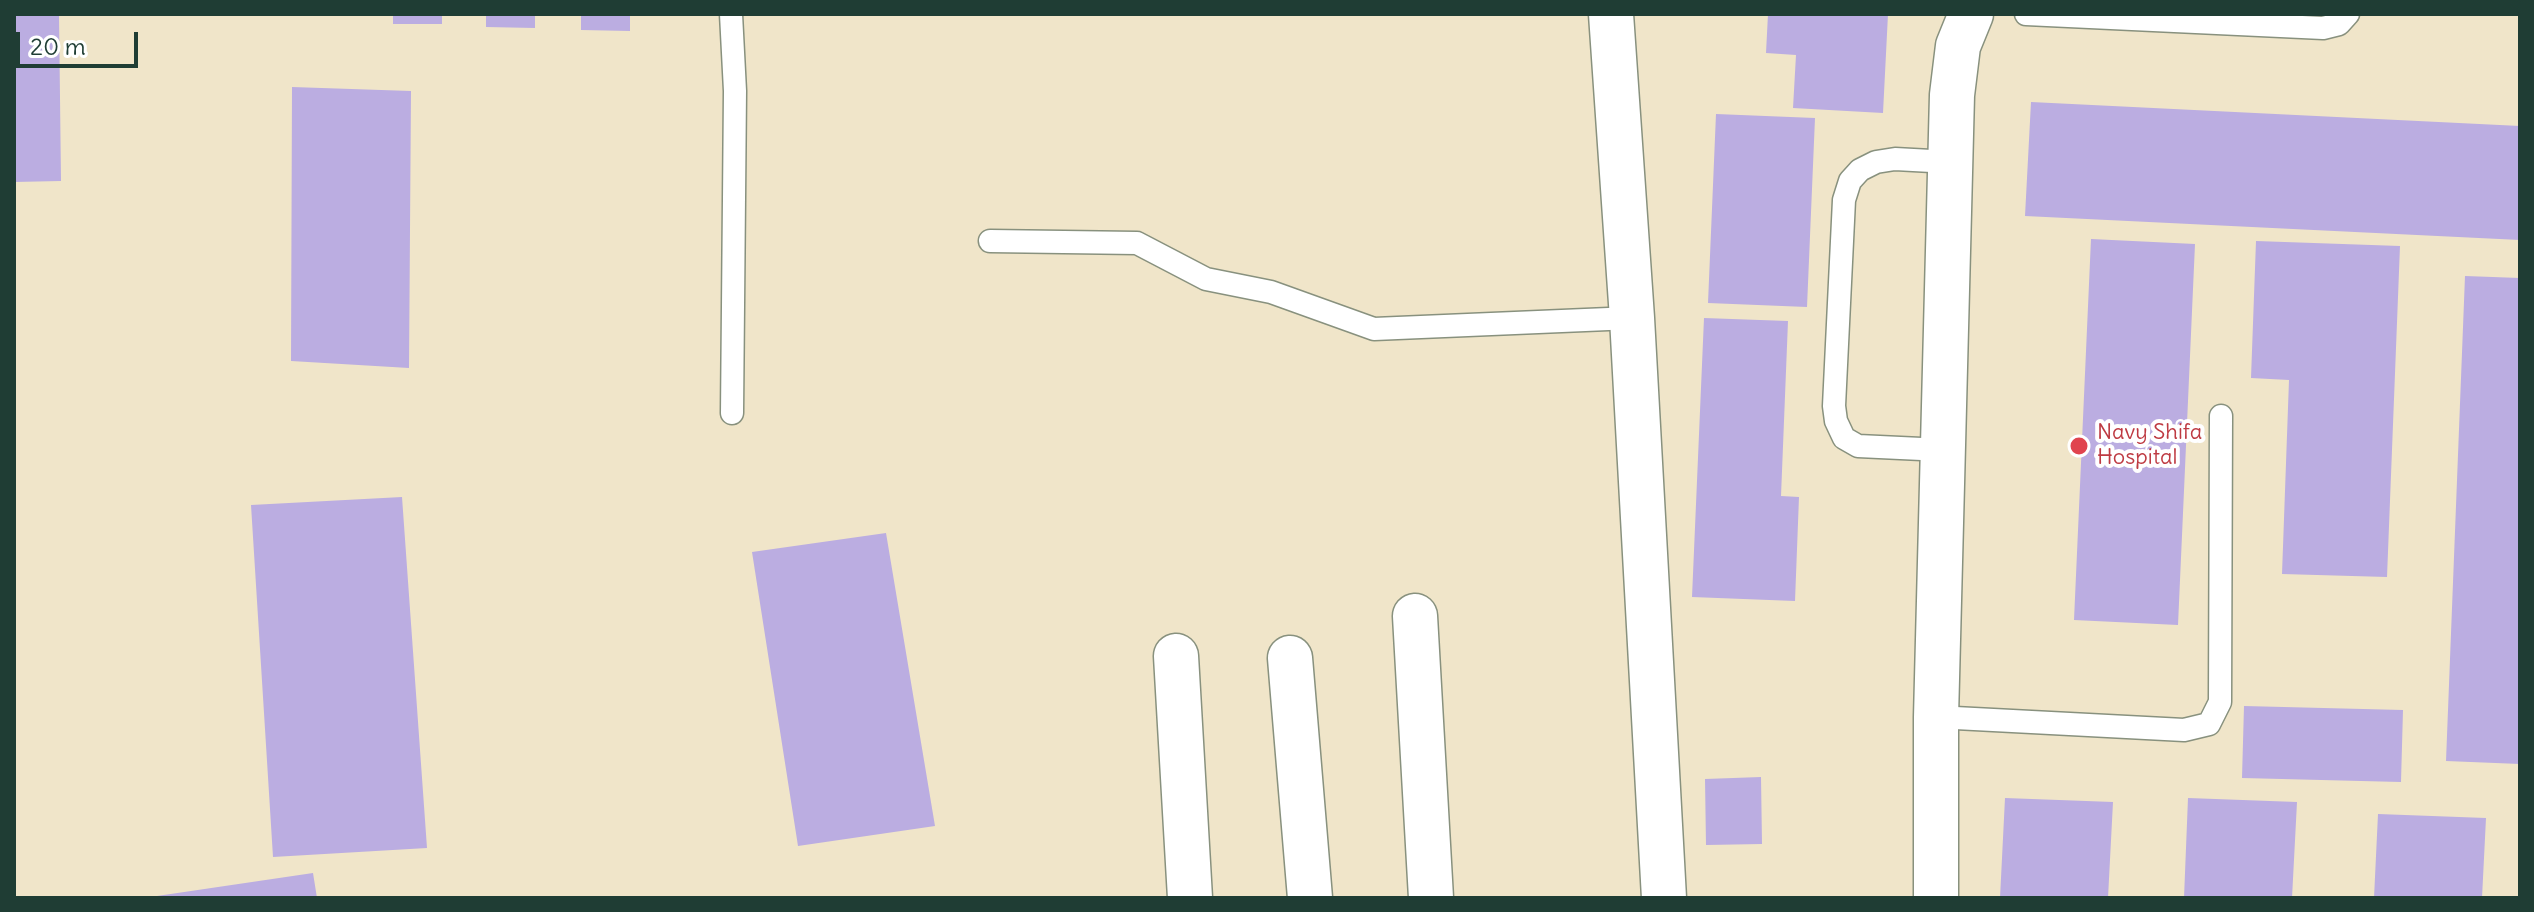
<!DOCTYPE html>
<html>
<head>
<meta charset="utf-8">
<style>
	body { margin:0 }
	#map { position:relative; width:2534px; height:912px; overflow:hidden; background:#f0e5c9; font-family:Delius,sans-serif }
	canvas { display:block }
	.frame { position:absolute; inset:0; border:16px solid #1f3d34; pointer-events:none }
	.scale { position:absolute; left:16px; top:32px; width:122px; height:36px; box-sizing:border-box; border:4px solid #1f3d34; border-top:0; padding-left:10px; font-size:24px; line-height:28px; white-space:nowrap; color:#1f3d34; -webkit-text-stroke:6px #fff; paint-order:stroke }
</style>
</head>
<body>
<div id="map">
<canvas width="2534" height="912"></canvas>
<div class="frame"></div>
<div class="scale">20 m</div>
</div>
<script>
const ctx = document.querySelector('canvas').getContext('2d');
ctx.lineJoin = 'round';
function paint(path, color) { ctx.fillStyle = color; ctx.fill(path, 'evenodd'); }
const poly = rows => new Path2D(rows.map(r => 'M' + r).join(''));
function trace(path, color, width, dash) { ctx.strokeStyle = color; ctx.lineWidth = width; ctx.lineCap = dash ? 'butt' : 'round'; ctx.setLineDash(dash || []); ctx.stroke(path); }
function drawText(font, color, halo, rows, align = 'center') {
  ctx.font = font + ' Delius,sans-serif'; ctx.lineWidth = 8; ctx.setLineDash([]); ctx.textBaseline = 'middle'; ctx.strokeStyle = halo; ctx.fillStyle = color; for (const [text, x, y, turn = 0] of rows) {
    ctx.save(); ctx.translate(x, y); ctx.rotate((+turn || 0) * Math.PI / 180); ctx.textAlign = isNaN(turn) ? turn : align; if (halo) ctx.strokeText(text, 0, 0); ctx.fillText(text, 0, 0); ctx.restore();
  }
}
paint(poly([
	[14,14,59,14,61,181,14,182],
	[393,14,442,14,442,24,393,24],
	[486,14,535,14,535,28,486,27],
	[581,14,630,14,630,31,581,30],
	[1768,14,1888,14,1883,113,1793,108,1796,55,1766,53],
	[292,87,411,91,409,368,291,361],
	[2031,102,2520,126,2520,240,2025,216],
	[1716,114,1815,118,1807,307,1708,303],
	[2091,239,2195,244,2178,625,2074,620],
	[2256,241,2400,246,2387,577,2282,574,2289,380,2251,378],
	[2465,276,2520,278,2520,764,2446,761],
	[1704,318,1788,321,1781,496,1799,497,1795,601,1692,597],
	[402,497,427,848,273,857,251,505],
	[886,533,935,826,798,846,752,552],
	[2244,706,2403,710,2401,782,2242,778],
	[1761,777,1762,844,1706,845,1705,779],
	[2005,798,2113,802,2108,898,2000,898],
	[2188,798,2297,802,2292,898,2184,898],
	[2378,814,2486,818,2482,898,2374,898],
	[313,873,317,898,157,898,157,896]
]), '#bbade1');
const lane = poly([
	[731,14,735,91,732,413],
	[2026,14,2323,28,2339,24,2348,14],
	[990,241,1137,243,1206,279,1271,292,1374,329,1632,318],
	[1943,450,1858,446,1844,438,1836,421,1834,406,1844,200,1850,181,1860,170,1876,162,1895,159,1950,162],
	[1936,717,2184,730,2209,724,2220,702,2221,416]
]);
const street = poly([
	[1611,14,1632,318,1664,898],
	[1415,616,1431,898],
	[1176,656,1190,898],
	[1290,658,1310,898],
	[1936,898,1936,717,1952,95,1958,46,1971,14]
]);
trace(lane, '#88917e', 25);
trace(street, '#88917e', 47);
trace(lane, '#fff', 22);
trace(street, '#fff', 44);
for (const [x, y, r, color] of [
	[2079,446,10,"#e0444e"]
]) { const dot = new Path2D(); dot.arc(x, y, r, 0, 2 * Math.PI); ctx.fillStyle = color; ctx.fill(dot); trace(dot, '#fff', 3); }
drawText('22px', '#be3a42', '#fff', [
	["Navy Shifa",2097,433],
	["Hospital",2097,458]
], 'left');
</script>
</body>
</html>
